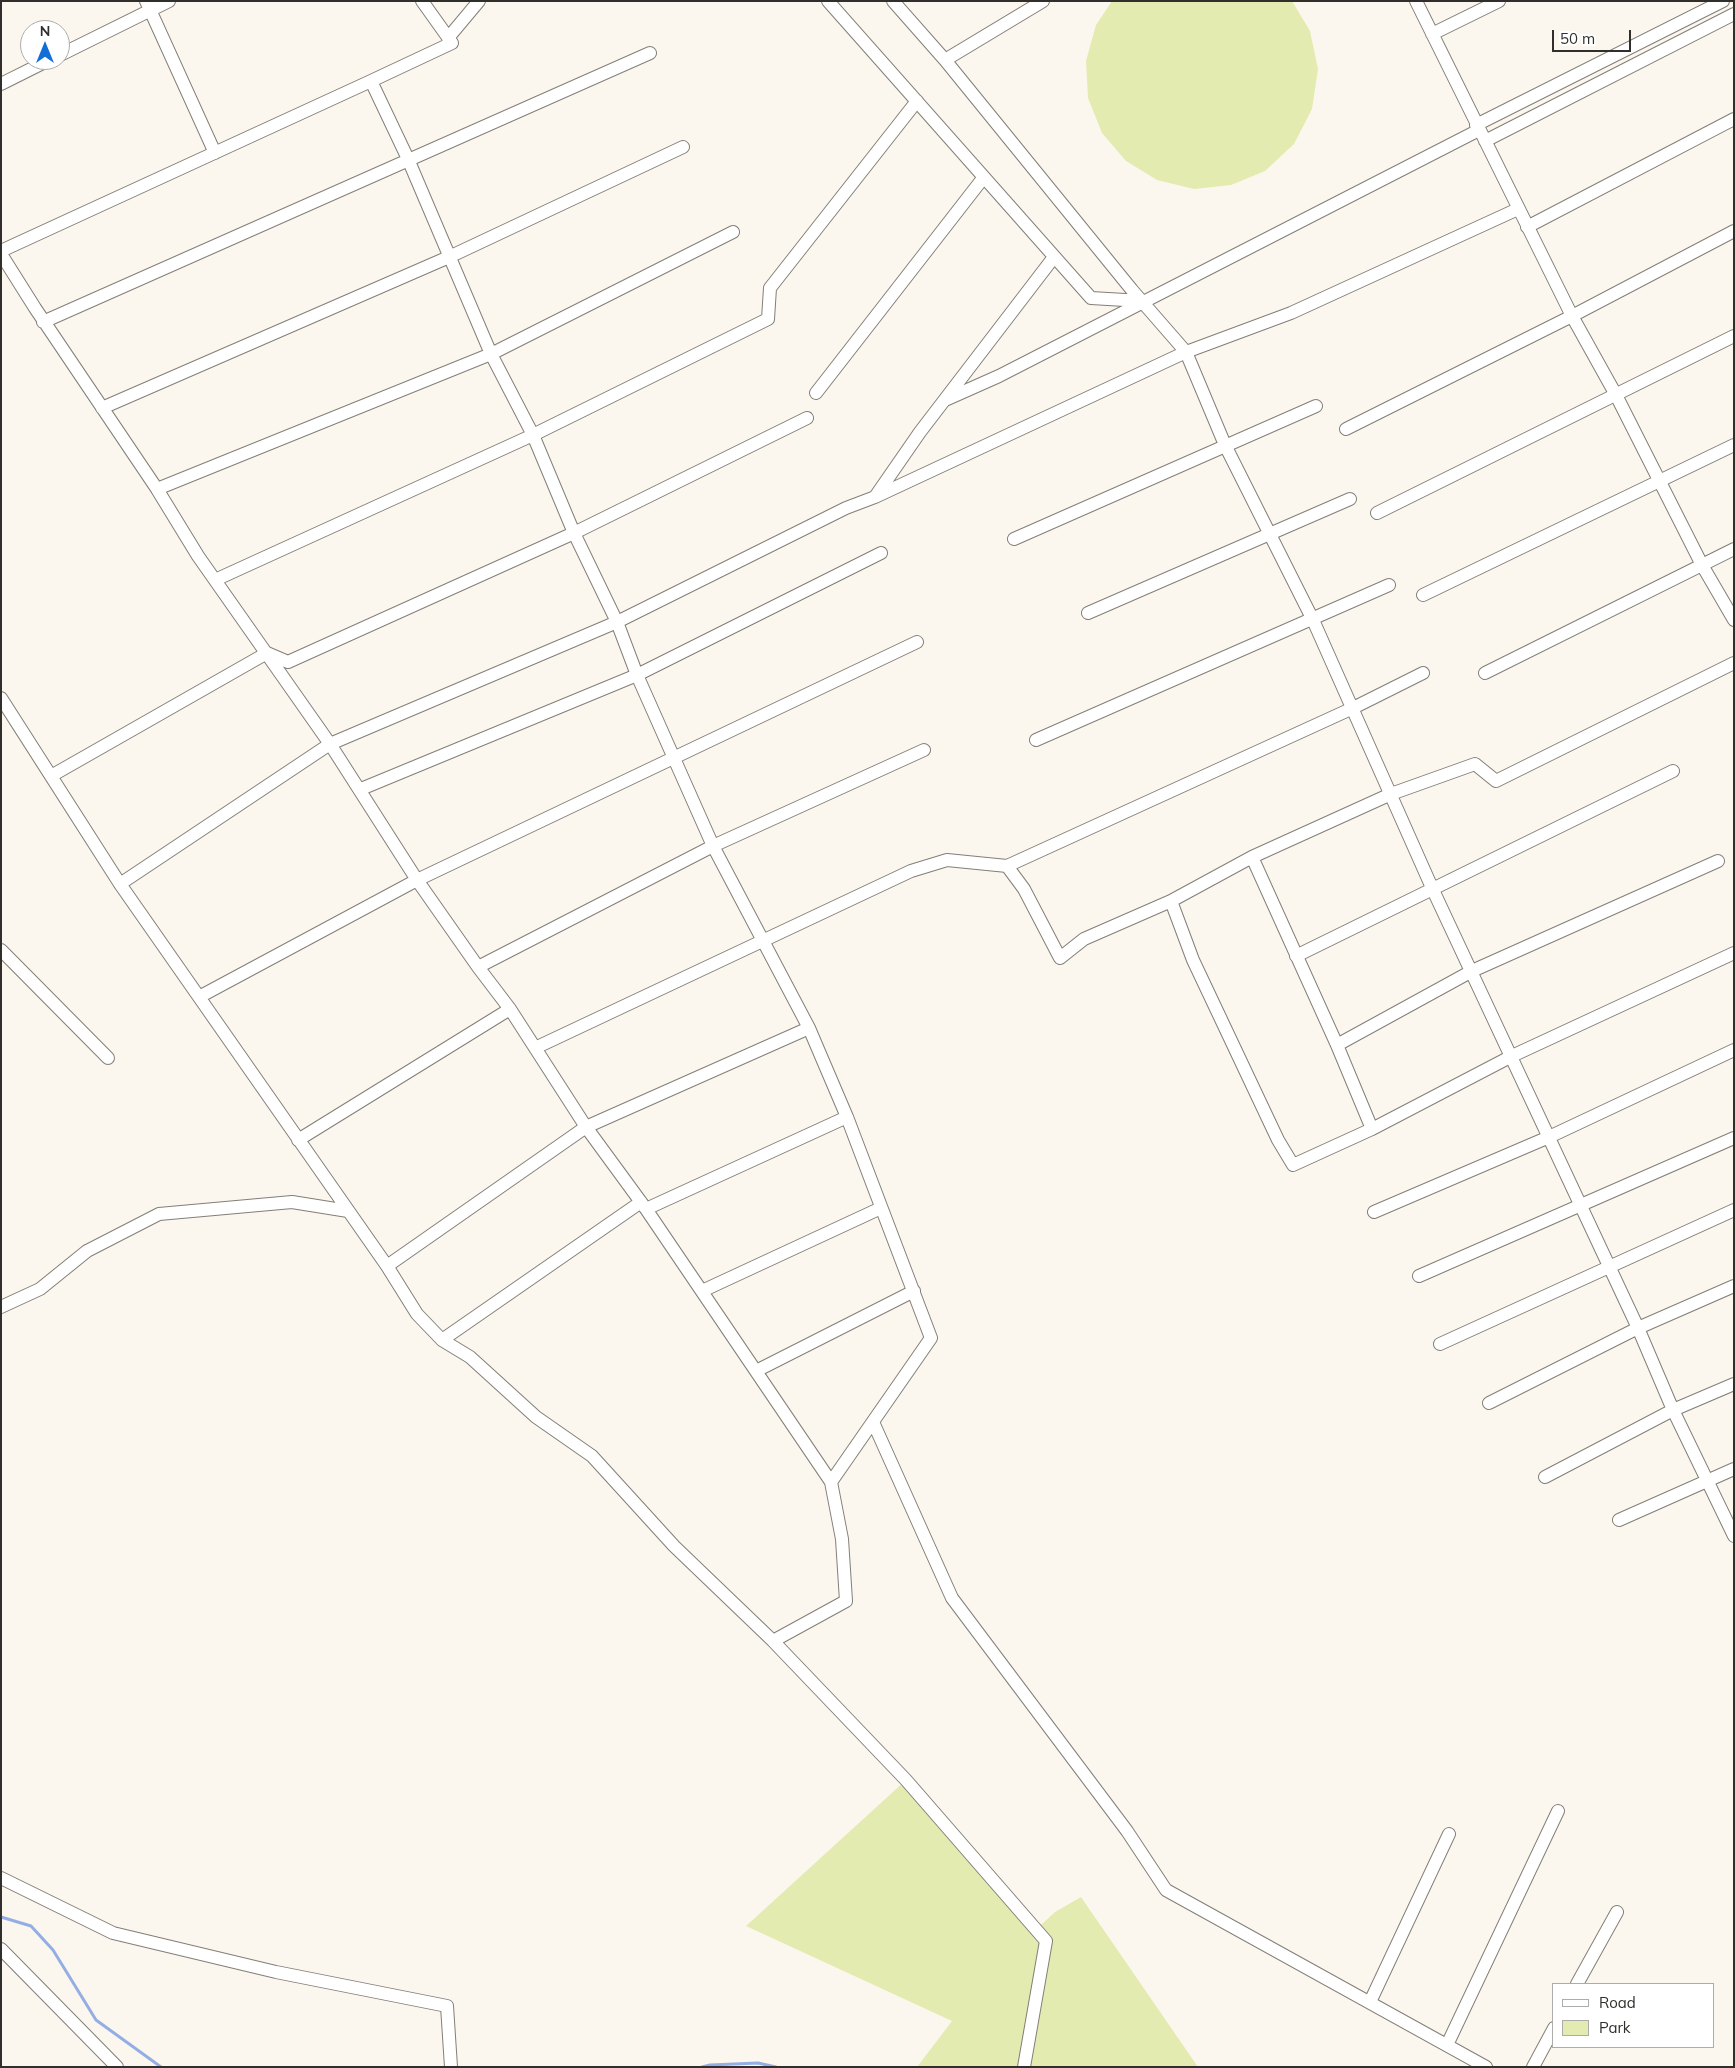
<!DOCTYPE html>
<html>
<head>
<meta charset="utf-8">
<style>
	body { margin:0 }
	#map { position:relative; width:1735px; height:2068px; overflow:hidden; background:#fbf7ee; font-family:Mulish,sans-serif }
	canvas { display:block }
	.frame { position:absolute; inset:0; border:2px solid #312f2c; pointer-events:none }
	.legend { position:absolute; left:1552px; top:1983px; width:162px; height:65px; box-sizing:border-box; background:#fff; border:1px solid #adacab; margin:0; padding:6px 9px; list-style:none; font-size:15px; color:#312f2c }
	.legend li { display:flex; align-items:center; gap:10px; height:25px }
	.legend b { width:25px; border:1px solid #adacab }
	.north { position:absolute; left:20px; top:20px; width:50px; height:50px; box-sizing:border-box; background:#fff; border:1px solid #adacab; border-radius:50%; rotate:0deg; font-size:14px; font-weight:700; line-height:20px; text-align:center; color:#312f2c }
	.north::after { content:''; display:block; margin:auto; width:18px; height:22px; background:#126fd8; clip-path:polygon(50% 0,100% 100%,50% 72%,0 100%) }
	.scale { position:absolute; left:1552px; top:30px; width:79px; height:22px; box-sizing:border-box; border:2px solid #312f2c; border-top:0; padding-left:6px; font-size:15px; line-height:18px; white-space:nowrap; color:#312f2c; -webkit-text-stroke:4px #fff; paint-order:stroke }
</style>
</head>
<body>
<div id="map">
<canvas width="1735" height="2068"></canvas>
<div class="frame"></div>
<ul class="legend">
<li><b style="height:6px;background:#fff"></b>Road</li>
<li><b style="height:14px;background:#e4ebb0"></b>Park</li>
</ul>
<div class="north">N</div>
<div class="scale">50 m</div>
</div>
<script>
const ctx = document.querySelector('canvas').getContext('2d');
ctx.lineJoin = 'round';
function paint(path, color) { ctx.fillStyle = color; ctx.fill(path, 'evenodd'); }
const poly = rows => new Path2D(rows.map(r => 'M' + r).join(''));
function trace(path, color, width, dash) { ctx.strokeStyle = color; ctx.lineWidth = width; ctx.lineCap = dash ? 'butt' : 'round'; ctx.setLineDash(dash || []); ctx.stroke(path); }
paint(poly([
	[1112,1,1292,1,1310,31,1318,69,1312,109,1294,144,1265,171,1231,185,1194,189,1157,180,1126,161,1102,133,1088,98,1086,61,1096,25],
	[906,1780,1031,1934,1055,1912,1081,1897,1198,2067,917,2067,952,2021,746,1926]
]), '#e4ebb0');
trace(poly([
	[1,1917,31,1926,53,1950,96,2020,161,2067],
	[702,2067,710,2065,758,2063,776,2067]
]), '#94aee5', 3);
const minor = poly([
	[146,1,215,153],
	[422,1,452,43,371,81,408,159,491,354,533,435,574,533,617,622,637,675,713,846,809,1028,847,1117,931,1338,831,1482],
	[828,1,1091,298,1142,301],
	[893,1,945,60,1132,290,1186,352,1225,445,1313,620,1433,890,1638,1328,1673,1410,1734,1536],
	[1416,1,1572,316,1616,395,1702,565,1734,620],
	[1432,34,1499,1],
	[448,38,479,1],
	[60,55,169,1],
	[945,60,1043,1],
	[1,84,49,60],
	[1476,125,1723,1],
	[1485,141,1734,14],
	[1527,227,1734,119],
	[1,251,371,81],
	[1,254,35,308,157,489,198,556,330,744,417,880,478,967,510,1009,586,1127,646,1209,831,1482,842,1539,846,1601,773,1641],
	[43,322,650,53],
	[816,393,984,177],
	[945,400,999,376,1479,130],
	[102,408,449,257,683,147],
	[1346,429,1572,316,1734,231],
	[157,489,491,354,733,232],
	[875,497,920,432,1054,257],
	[1377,513,1734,336],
	[1014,539,1316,406],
	[215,580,533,435,768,319,770,288,917,101],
	[1423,595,1734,445],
	[1088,613,1350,499],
	[1485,673,1734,549],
	[1,698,120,884,387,1266,417,1314,442,1340,470,1357,536,1417,592,1456,674,1546,773,1641,906,1780,1046,1941,1024,2067],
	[1036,740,1389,585],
	[51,776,267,653,288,662,574,533,807,418],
	[361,789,637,675,881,553],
	[1252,857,1337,1045,1372,1129],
	[1007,866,1024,889,1060,958,1084,939,1171,901,1252,857,1391,794,1475,764,1496,781,1734,663],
	[120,884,330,744,617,622,846,508,875,497,1186,352,1291,313,1518,209],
	[1171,901,1193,960,1278,1140,1293,1165,1372,1129,1512,1056,1734,953],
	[1,950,108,1058],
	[1296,956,1673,771],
	[478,967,713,846,924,750],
	[199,997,417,880,917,642],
	[1337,1045,1472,971,1718,861],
	[535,1048,911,871,947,860,1007,866,1353,708,1423,673],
	[298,1140,510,1009],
	[646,1209,847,1117],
	[1374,1212,1549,1137,1734,1050],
	[387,1266,586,1127,809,1028],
	[1419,1276,1734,1138],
	[702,1291,881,1208],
	[1,1307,40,1289,87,1251,159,1214,292,1202,348,1211],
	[442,1340,641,1202],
	[1440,1344,1734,1210],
	[756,1371,914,1291],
	[1489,1403,1638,1328,1734,1286],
	[873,1422,952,1598,1127,1831,1166,1890,1486,2067],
	[1545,1477,1673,1410,1734,1384],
	[1619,1520,1734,1469],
	[1,1878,113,1933,276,1972,447,2006,451,2067],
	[1,1949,117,2067],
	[1577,1984,1617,1912],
	[1370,2002,1449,1834],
	[1447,2045,1558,1811],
	[1533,2067,1554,2028]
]);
trace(minor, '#837f78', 14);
trace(minor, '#fff', 12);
</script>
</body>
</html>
